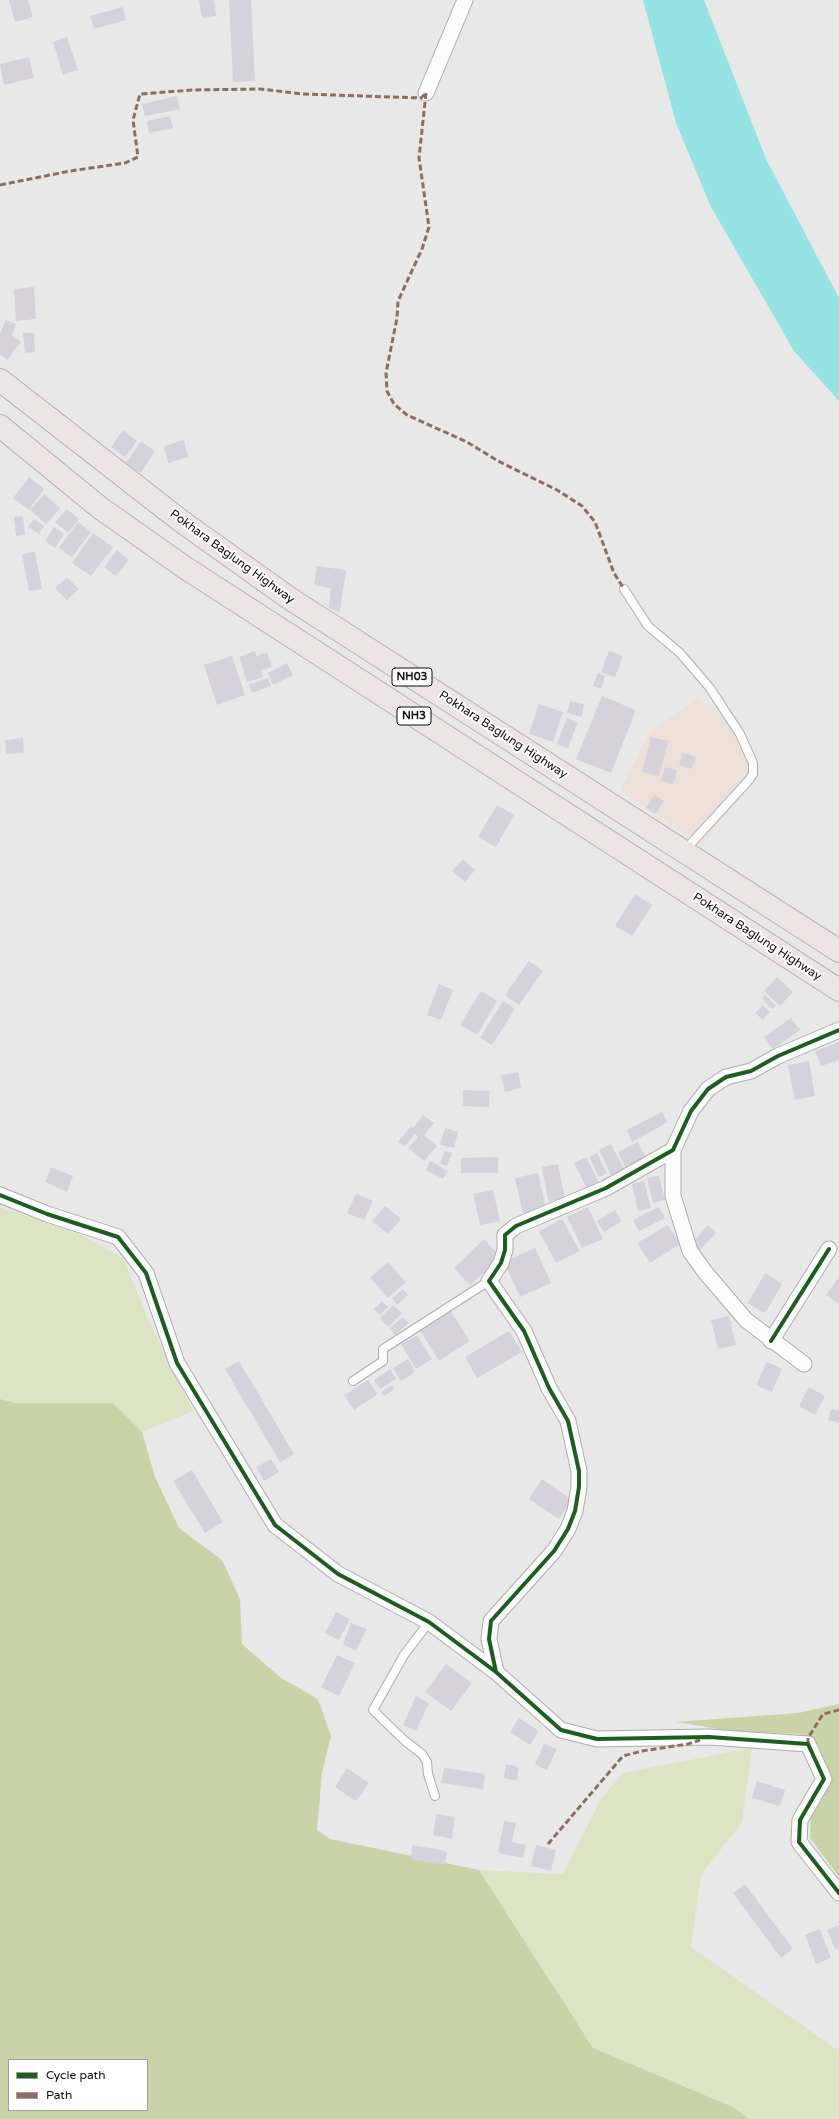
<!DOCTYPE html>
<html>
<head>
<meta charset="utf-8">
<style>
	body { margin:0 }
	#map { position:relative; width:839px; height:2119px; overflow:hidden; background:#e8e8e8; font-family:"Varela Round",sans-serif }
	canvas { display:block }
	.legend { position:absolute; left:8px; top:2059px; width:140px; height:52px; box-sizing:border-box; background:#fff; border:1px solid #9f9f9f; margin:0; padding:5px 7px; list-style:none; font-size:12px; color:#0e0e0f }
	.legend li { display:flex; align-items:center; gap:8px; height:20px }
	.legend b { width:20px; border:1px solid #9f9f9f }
</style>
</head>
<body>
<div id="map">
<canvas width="839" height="2119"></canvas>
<ul class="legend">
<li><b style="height:5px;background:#1b5e20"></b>Cycle path</li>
<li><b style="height:5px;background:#8d6e63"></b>Path</li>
</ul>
</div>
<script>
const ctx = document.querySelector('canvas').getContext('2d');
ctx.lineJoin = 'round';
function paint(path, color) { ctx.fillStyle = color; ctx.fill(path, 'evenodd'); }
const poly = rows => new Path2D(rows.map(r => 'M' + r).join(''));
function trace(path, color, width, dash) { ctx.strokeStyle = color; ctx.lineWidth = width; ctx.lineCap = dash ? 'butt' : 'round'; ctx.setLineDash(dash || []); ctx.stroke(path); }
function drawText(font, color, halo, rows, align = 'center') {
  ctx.font = font + ' "Varela Round",sans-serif'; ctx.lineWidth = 4; ctx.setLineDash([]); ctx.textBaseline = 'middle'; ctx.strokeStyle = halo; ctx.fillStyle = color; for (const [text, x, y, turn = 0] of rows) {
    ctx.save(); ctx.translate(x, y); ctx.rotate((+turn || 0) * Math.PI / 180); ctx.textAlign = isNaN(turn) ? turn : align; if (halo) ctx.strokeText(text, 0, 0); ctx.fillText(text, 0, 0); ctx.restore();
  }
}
paint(poly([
	[696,699,719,709,757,773,743,795,701,844,620,790,649,733]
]), '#ece0d9');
paint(poly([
	[0,1207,81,1235,123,1258,153,1330,193,1411,142,1432,113,1403,15,1403,0,1399],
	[752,1748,742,1822,701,1875,691,1947,839,2051,839,2119,749,2119,733,2107,593,2048,479,1870,563,1874,601,1799,623,1773]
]), '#dde4c4');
paint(poly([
	[0,1399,15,1403,113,1403,142,1432,155,1477,179,1528,222,1560,240,1599,242,1644,281,1678,318,1699,331,1736,322,1773,317,1830,330,1839,479,1870,593,2048,733,2107,749,2119,0,2119],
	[9,2060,147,2060,147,2110,9,2110],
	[839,1704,839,1877,810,1838,811,1812,827,1788,815,1744,799,1734,731,1731,676,1722,798,1713]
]), '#cad3a8');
paint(poly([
	[643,0,704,0,766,159,839,298,839,401,794,351,711,207,676,123]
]), '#95e3e3');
paint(poly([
	[9,0,28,0,33,17,15,22],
	[199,0,214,0,216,16,202,18],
	[229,0,251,0,255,81,233,82],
	[123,7,126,20,94,29,90,16],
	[67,37,78,70,63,75,53,42],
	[29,57,34,78,4,85,0,64],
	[177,96,180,109,145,116,142,104],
	[170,116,173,128,149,133,147,121],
	[34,287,36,319,16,321,14,289],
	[6,320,16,324,12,335,21,342,7,360,0,354,0,333],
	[23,333,34,333,35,352,25,353],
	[123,430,137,441,125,457,111,447],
	[184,440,188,457,168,463,164,446],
	[141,441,155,451,141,473,126,463],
	[29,477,44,489,29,510,13,498],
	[44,494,60,508,46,524,30,510],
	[67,509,79,519,68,533,55,522],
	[23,516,25,535,16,536,14,517],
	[34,519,44,526,39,534,28,527],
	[78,522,91,532,72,557,59,548],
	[54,527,64,534,55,548,45,541],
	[93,533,113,547,91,576,72,563],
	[117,550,129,560,116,576,104,567],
	[35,552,42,589,29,591,22,554],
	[317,566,346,570,340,612,329,608,331,588,314,585],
	[67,577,79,589,67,600,55,588],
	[255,651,256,656,267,652,272,667,261,670,263,677,247,682,239,657],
	[609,651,623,656,615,677,601,672],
	[232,656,245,695,217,705,204,665],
	[287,663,293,675,273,685,268,673],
	[598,673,605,676,601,689,593,686],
	[268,678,271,686,252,693,249,685],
	[602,696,636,710,611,773,576,759],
	[570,701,584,704,582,717,567,713],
	[539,704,563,712,553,742,529,734],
	[567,718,578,722,568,748,557,744],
	[651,737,668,741,659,776,642,772],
	[23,738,24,753,6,754,5,740],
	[683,753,696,757,692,769,679,765],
	[665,767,677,770,673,784,661,781],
	[654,795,664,801,655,814,646,808],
	[497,805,514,815,496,847,478,837],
	[463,859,475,870,465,882,452,871],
	[635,894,652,905,632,936,615,926],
	[529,961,543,971,519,1005,505,995],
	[777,977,793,992,780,1006,764,991],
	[439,984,453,990,441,1020,427,1015],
	[481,991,497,1001,477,1035,460,1025],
	[765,995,776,1006,772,1009,762,998],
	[503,1001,515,1009,492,1045,480,1038],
	[763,1005,770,1012,763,1020,755,1013],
	[791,1018,800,1030,773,1049,764,1037],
	[839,1042,839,1060,821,1066,815,1051],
	[809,1061,815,1096,795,1100,788,1065],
	[518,1072,521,1088,505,1092,501,1075],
	[463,1090,490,1091,489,1107,463,1106],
	[662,1112,668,1122,632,1142,627,1130],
	[423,1115,434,1123,424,1135,437,1146,424,1161,408,1148,418,1137,415,1134,405,1146,398,1142,411,1126,413,1128],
	[445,1128,458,1132,454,1148,440,1145],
	[638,1142,647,1159,626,1169,618,1152],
	[611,1144,624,1169,611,1175,599,1150],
	[444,1151,452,1153,447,1166,440,1164],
	[597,1153,607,1173,599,1177,589,1157],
	[498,1157,498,1173,461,1173,461,1158],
	[586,1157,600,1185,588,1191,574,1163],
	[430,1161,448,1171,443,1179,426,1170],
	[558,1164,565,1199,548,1201,542,1167],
	[51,1167,73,1176,67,1192,45,1182],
	[538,1173,546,1209,523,1214,515,1178],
	[659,1176,665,1200,653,1203,647,1178],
	[644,1181,651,1208,638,1211,632,1184],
	[493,1190,500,1221,480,1225,473,1194],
	[356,1194,373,1201,364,1220,347,1213],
	[385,1206,401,1219,388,1234,372,1221],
	[588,1207,603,1239,582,1248,567,1217],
	[659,1207,665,1218,639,1231,633,1220],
	[615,1210,622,1221,604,1232,597,1221],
	[562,1219,580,1251,556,1263,539,1231],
	[668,1225,680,1244,650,1263,637,1243],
	[708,1225,716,1233,700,1250,692,1243],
	[484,1239,501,1257,470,1285,454,1268],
	[535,1248,551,1283,520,1297,504,1262],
	[388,1262,406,1282,388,1298,370,1278],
	[765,1273,782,1284,765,1313,748,1303],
	[839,1277,839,1304,826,1295],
	[403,1289,408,1295,397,1305,392,1298],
	[382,1301,388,1307,380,1315,374,1309],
	[393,1305,402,1313,388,1327,380,1318],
	[450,1310,470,1341,439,1361,419,1329],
	[729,1316,736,1345,718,1349,711,1320],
	[403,1317,409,1323,395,1335,390,1328],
	[509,1331,522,1352,477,1378,465,1357],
	[417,1335,432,1359,416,1369,401,1344],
	[408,1359,415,1372,401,1381,393,1368],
	[239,1361,294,1454,280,1462,225,1369],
	[767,1362,782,1369,772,1392,756,1385],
	[390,1369,396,1379,380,1389,374,1380],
	[368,1380,378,1394,354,1410,344,1395],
	[392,1385,395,1389,384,1396,381,1392],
	[809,1387,825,1396,815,1415,799,1406],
	[831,1409,839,1411,839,1423,828,1420],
	[271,1459,279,1472,264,1481,256,1467],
	[192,1470,223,1522,205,1533,173,1481],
	[542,1479,572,1500,559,1519,529,1499],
	[336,1612,350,1619,339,1640,325,1633],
	[351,1623,367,1629,356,1651,343,1644],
	[337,1655,355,1663,339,1696,321,1687],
	[446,1664,472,1683,451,1711,425,1692],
	[416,1696,429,1703,416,1731,403,1725],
	[519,1718,539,1731,530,1745,510,1732],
	[544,1744,557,1749,547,1770,535,1764],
	[506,1764,519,1767,517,1781,504,1778],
	[347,1768,369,1783,356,1801,335,1787],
	[444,1768,485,1774,483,1789,441,1783],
	[757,1781,785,1790,780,1806,752,1798],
	[436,1814,455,1817,452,1839,433,1835],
	[504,1821,516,1823,512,1842,526,1845,523,1858,498,1853],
	[412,1845,447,1851,445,1865,411,1859],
	[536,1845,556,1850,551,1871,531,1866],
	[745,1884,793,1949,781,1958,733,1893],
	[839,1925,839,1948,835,1949,827,1930],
	[820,1929,831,1958,816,1964,805,1935]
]), '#d5d2db');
const lane = poly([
	[624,589,648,626,680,653,710,688,740,734,753,763,753,774,749,780,685,850],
	[353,1381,383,1361,383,1349,489,1281],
	[429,1622,404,1655,373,1710,405,1741,422,1754,427,1762,428,1774,435,1796]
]);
const street = poly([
	[426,93,465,0],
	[673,1150,673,1196,690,1251,705,1272,746,1320,804,1364],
	[0,1195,47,1214,118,1237,146,1273,177,1363,275,1525,338,1574,429,1622,496,1672,561,1730,597,1739,709,1737,808,1744,824,1779,800,1820,799,1842,839,1893],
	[771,1341,829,1249],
	[496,1672,489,1639,491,1621,554,1551,568,1529,575,1511,579,1487,579,1471,568,1421,549,1388,524,1331,489,1281,501,1263,505,1250,505,1235,516,1226,606,1188,673,1150,691,1111,708,1089,726,1077,751,1071,778,1056,839,1030]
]);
const highway = poly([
	[0,380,181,521,289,598,839,951],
	[0,426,99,507,184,567,839,990]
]);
trace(lane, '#adadad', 10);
trace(street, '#adadad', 17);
trace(highway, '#b8adb0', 24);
trace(lane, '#fcfcfc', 8);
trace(street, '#fcfcfc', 15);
trace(highway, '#ede4e6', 22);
trace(poly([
	[426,93,419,158,429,227,422,249,398,301,397,318,386,373,387,391,394,404,407,415,467,442,498,461,557,490,582,506,595,522,614,573,624,589],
	[0,185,70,171,125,163,138,157,133,120,140,94,192,90,260,89,303,94,421,98,426,93],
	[808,1744,808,1738,823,1714,839,1710],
	[548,1844,623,1756,642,1751,688,1744,700,1740]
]), '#8d6e63', 3, [6, 3]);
trace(poly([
	[0,1195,47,1214,118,1237,146,1273,177,1363,275,1525,338,1574,429,1622,496,1672,561,1730,597,1739,709,1737,808,1744,824,1779,800,1820,799,1842,839,1893],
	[771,1341,829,1249],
	[496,1672,489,1639,491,1621,554,1551,568,1529,575,1511,579,1487,579,1471,568,1421,549,1388,524,1331,489,1281,501,1263,505,1250,505,1235,516,1226,606,1188,673,1150,691,1111,708,1089,726,1077,751,1071,778,1056,839,1030]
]), '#1b5e20', 4);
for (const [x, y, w] of [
	[412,677,40],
	[414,716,34]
]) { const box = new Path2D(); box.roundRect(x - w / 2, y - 9, w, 18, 3); ctx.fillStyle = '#fff'; ctx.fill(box); trace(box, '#0e0e0f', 1); }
drawText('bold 11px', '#0e0e0f', null, [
	["NH03",412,677],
	["NH3",414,716]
]);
drawText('12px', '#0e0e0f', '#fff', [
	["Pokhara Baglung Highway",232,557,36],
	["Pokhara Baglung Highway",503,735,33],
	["Pokhara Baglung Highway",757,937,33]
]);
</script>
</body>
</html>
